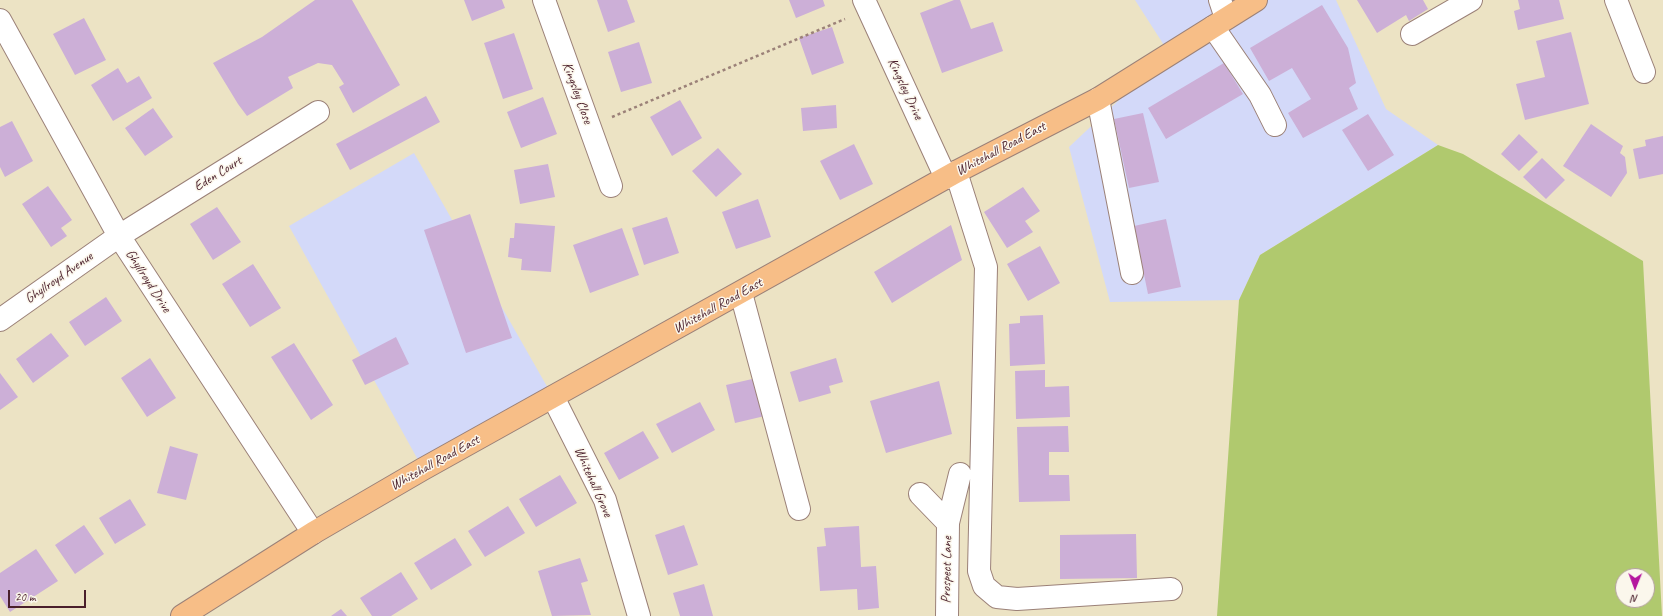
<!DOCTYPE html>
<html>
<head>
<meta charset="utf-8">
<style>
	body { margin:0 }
	#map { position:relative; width:1663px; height:616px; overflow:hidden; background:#ece3c4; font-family:Caveat,sans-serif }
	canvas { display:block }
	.north { position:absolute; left:1615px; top:568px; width:40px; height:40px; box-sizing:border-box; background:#fbf7ec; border:1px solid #b4a19f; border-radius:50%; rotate:181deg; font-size:11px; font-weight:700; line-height:16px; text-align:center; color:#4a1f2b }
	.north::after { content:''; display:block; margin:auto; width:14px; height:18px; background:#b5179e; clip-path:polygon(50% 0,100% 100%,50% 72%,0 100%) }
	.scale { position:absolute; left:8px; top:590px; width:78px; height:18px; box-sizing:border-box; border:2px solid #4a1f2b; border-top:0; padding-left:5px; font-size:12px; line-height:14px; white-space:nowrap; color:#4a1f2b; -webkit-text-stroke:3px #fbf7ec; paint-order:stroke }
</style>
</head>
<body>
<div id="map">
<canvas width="1663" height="616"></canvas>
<div class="north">N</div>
<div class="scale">20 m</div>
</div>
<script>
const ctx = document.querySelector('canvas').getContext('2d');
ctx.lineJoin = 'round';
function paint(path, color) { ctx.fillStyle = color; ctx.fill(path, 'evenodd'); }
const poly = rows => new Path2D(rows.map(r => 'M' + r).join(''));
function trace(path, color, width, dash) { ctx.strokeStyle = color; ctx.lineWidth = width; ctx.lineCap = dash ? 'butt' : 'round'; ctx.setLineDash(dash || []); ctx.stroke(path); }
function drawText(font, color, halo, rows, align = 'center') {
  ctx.font = font + ' Caveat,sans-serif'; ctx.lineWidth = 3; ctx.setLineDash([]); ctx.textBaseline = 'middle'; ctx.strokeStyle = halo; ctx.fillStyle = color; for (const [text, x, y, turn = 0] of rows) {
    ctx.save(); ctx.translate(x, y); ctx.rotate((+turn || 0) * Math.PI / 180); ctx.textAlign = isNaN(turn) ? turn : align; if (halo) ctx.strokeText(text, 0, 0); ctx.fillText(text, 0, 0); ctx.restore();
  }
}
paint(poly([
	[1135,0,1336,0,1386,109,1438,145,1260,255,1239,300,1110,302,1069,147,1169,53],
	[414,153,553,397,423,469,289,226]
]), '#d3d9f9');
paint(poly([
	[1438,145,1463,154,1643,261,1662,616,1217,616,1239,300,1260,255],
	[1623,576,1647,576,1647,600,1623,600]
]), '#b0c96e');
paint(poly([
	[315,0,352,0,400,85,353,113,339,87,344,84,332,65,318,63,288,77,293,88,247,116,238,104,213,63,262,37],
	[464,0,502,0,505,8,472,21],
	[597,0,627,0,635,22,608,32],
	[789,0,823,0,825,6,796,18],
	[954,0,960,0,971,29,993,22,1003,51,942,73,920,13],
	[1357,0,1423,0,1428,9,1409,21,1406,15,1377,33],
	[1518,0,1559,0,1564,19,1518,30,1514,11,1520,9],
	[1322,5,1348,48,1356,83,1349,88,1358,109,1303,138,1288,113,1311,99,1292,68,1269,81,1250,48],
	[84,18,106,60,75,75,53,34],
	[832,27,844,63,812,75,799,38],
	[1571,32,1589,104,1525,120,1516,84,1545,77,1536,41],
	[514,33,533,89,503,99,484,43],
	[639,42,652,83,621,92,608,52],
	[1224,63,1243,94,1166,139,1148,108],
	[118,68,127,83,139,76,152,98,113,121,91,85],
	[426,96,440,122,350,170,336,144],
	[543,97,557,134,521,148,507,112],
	[680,100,702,138,672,156,650,117],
	[836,105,837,128,803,131,801,108],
	[153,108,173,137,145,156,125,128],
	[1143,113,1159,182,1129,188,1114,119],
	[1368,114,1394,155,1368,171,1342,130],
	[12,121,33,161,5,177,0,167,0,127],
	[1591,124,1623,146,1620,153,1625,157,1627,173,1611,197,1563,166],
	[1519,134,1538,152,1519,171,1501,154],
	[1663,136,1663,174,1639,179,1633,149,1646,146,1645,140],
	[854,144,873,184,840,200,820,161],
	[718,148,742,174,716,197,692,171],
	[1542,158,1565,180,1546,199,1523,177],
	[548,164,555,197,520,204,514,170],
	[48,186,72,220,61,228,67,236,51,247,22,204],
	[1023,187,1040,211,1025,221,1033,232,1007,248,984,212],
	[758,199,771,237,736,249,722,212],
	[217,207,241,242,213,260,190,224],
	[470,214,512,338,466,353,424,230],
	[667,217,679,253,644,265,632,228],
	[1166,219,1181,287,1148,294,1134,226],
	[515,223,555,226,551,272,521,270,522,259,508,257,510,238,514,238],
	[951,225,962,260,892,303,874,272],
	[622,228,639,275,590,293,573,245],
	[1040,246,1060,283,1028,301,1007,264],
	[253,264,281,308,250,327,222,284],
	[106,297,122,321,85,346,69,322],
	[1043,315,1045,364,1010,366,1009,324,1020,323,1020,316],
	[51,333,69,356,33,383,16,359],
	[396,337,409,364,365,385,352,360],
	[294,343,333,405,311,420,271,357],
	[150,358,176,398,147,417,121,378],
	[836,358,843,382,829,386,831,393,799,402,790,372],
	[1045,370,1045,387,1069,386,1070,417,1016,419,1015,371],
	[0,373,18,397,0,410],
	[761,377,769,415,735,423,726,385],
	[939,381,952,434,886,453,870,401],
	[700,402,715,430,672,453,656,424],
	[1068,426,1069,452,1049,452,1049,475,1069,475,1070,501,1019,502,1017,427],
	[643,431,659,458,619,480,604,453],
	[170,446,198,454,186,500,157,493],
	[560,475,577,503,536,527,519,499],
	[130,499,146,525,115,544,99,518],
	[508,506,525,533,485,557,468,531],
	[84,525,104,554,75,574,55,545],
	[684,525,698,565,668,575,655,535],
	[859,526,861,567,876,566,879,608,858,610,857,589,820,591,817,547,826,546,824,528],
	[1136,534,1137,578,1060,579,1060,535],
	[455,538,472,565,431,590,414,563],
	[36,549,58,581,10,612,0,596,0,573],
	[580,558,588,581,581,583,591,615,552,616,538,571],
	[401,572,418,599,391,616,372,616,360,598],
	[704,584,713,616,680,616,673,593],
	[341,609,347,616,331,616]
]), '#ccafd7');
const minor = poly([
	[544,0,611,186],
	[864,0,946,178],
	[1220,0,1226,18],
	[1616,0,1644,72],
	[0,20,119,236,313,533],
	[1213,27,1260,95,1275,125],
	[1412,34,1471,0],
	[1098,99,1132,273],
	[956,172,986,267,979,571,984,586,997,597,1017,599,1171,589],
	[741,293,799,509],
	[0,320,119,236,318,112],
	[553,397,605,500,639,616],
	[920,494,948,523],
	[947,616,948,523,960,474]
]);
const major = poly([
	[182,616,313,533,423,469,956,172,1098,99,1256,0]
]);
trace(minor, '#9b8178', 24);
trace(major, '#9b8178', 24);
trace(poly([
	[612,117,845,19]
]), '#9b8178', 2.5, [3, 3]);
trace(minor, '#fff', 22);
trace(major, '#f7be87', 22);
drawText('14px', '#4a1f2b', '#fbf7ec', [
	["Kingsley Drive",905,89,65],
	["Kingsley Close",577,93,70],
	["Whitehall Road East",1001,149,-28],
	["Eden Court",218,174,-32],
	["Ghyllroyd Avenue",59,278,-35],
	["Ghyllroyd Drive",148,281,57],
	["Whitehall Road East",718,306,-29],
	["Whitehall Road East",435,463,-29],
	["Whitehall Grove",593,482,66],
	["Prospect Lane",947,570,-89]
]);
</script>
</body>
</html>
